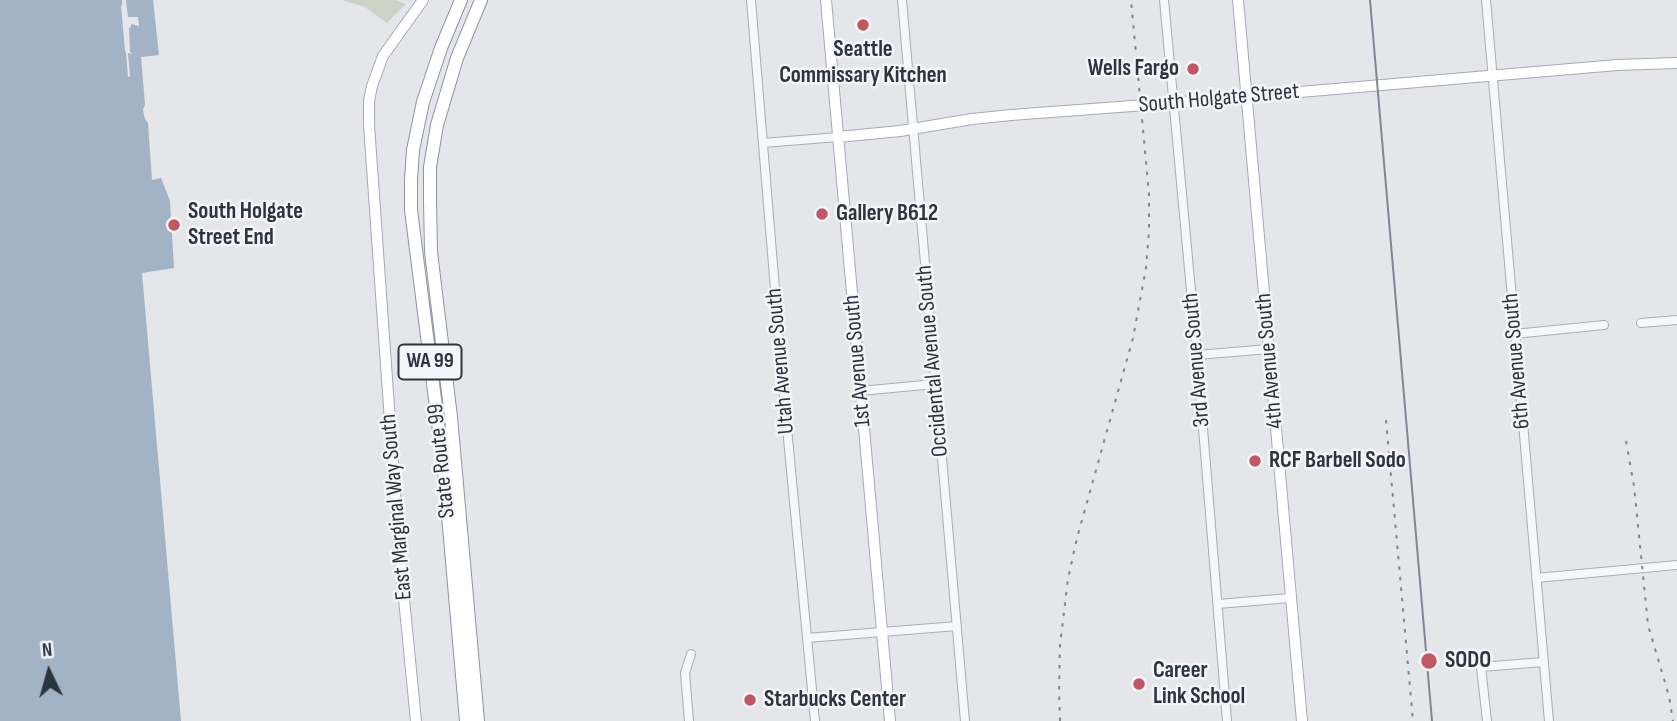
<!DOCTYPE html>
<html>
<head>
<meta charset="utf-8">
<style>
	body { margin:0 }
	#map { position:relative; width:1677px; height:721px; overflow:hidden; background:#e4e6ea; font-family:"Sofia Sans Condensed",sans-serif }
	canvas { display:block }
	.north { position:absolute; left:14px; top:637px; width:70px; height:70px; -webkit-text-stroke:5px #f4f5f8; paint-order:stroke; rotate:355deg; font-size:19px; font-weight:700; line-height:28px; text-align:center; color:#2d3441 }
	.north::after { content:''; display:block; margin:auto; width:24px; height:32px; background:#2d3441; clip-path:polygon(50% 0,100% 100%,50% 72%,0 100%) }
</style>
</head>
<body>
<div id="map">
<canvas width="1677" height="721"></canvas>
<div class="north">N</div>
</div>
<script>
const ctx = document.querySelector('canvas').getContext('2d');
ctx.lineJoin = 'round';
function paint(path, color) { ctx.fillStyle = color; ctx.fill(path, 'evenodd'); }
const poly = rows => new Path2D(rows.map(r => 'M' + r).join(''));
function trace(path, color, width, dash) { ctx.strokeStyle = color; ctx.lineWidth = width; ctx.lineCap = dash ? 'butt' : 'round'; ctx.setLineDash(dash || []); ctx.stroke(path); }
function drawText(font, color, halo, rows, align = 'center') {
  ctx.font = font + ' "Sofia Sans Condensed",sans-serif'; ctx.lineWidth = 5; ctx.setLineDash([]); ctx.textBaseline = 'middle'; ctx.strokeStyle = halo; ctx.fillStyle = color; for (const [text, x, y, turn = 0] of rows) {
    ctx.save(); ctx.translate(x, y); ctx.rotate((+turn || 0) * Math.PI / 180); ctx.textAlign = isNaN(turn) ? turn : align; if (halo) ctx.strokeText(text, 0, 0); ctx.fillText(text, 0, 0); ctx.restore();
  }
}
paint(poly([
	[342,0,395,0,406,4,387,23,365,7]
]), '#c9d3c6');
paint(poly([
	[0,0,153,0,159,55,141,57,145,104,143,110,145,119,148,123,152,180,161,178,170,201,174,268,142,273,181,721,0,721]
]), '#a3b3c6');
paint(poly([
	[122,0,126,0,128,17,138,17,139,26,131,24,131,27,129,28,130,52,133,54,128,53,130,76,128,77,126,52,125,51,121,6,122,5]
]), '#e4e6ea');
const minor = poly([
	[751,0,784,397,815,721],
	[902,0,965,721],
	[1164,0,1197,355,1227,721],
	[1486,0,1549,721],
	[763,143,838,137],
	[1641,323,1677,320],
	[1514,334,1604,325],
	[1197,355,1269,349],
	[860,391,935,384],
	[1536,578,1677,565],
	[1218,604,1290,598],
	[807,638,957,626],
	[689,721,685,673,691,654],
	[1487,721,1481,667,1543,662]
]);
const major = poly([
	[826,0,890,721],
	[1238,0,1302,721],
	[838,137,900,131,972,119,1011,115,1159,104,1617,65,1677,63],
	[416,721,399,548,369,125,369,101,372,86,383,56,423,0]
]);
const highway = poly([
	[461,0,441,48,423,102,413,150,411,180,411,210,444,470,466,721],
	[478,721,451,417,431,252,430,200,430,167,437,125,457,58,481,0]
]);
trace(minor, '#a9adb4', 10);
trace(major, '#a5aab5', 12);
trace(highway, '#8d94a0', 14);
trace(minor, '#f6f7f9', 8);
trace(major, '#fff', 10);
trace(highway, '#fff', 12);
trace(poly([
	[1370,0,1432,721]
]), '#7f8693', 2);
trace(poly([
	[1386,420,1413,721],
	[1626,441,1634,486,1648,625,1669,696,1673,721],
	[1060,721,1059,693,1060,645,1068,579,1077,538,1133,338,1146,268,1149,231,1149,194,1131,0]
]), '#7f8693', 2, [3.5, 7]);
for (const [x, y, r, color] of [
	[863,25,7,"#c25763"],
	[1193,69,7,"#c25763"],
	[822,214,7,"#c25763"],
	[174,225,7,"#c25763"],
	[1255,461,7,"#c25763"],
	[1429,661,9,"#c25763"],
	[1139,684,7,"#c25763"],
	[750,700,7,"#c25763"]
]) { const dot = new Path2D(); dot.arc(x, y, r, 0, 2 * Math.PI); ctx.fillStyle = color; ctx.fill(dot); trace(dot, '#f4f5f8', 2.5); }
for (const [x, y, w] of [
	[430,362,63]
]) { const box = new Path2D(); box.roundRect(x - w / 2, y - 17.5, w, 35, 5); ctx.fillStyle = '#f4f5f8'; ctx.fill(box); trace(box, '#2d3441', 2); }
drawText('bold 21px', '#2d3441', null, [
	["WA 99",430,362]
]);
drawText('bold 23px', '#2d3441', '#f4f5f8', [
	["Seattle",863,50,"center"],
	["Commissary Kitchen",863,76,"center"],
	["Wells Fargo",1179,69,"right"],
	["South Holgate",188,212],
	["Street End",188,238],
	["Gallery B612",836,214],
	["RCF Barbell Sodo",1269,461],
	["SODO",1445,661],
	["Career",1153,671],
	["Link School",1153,697],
	["Starbucks Center",764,700]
], 'left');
drawText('23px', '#2d3441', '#f4f5f8', [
	["South Holgate Street",1219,99,-5],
	["3rd Avenue South",1197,360,-95],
	["Utah Avenue South",781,361,-95],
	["1st Avenue South",858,361,-95],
	["Occidental Avenue South",933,361,-95],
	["4th Avenue South",1270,361,-95],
	["6th Avenue South",1517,361,-95],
	["State Route 99",442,461,-96],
	["East Marginal Way South",397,507,-95]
]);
</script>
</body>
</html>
